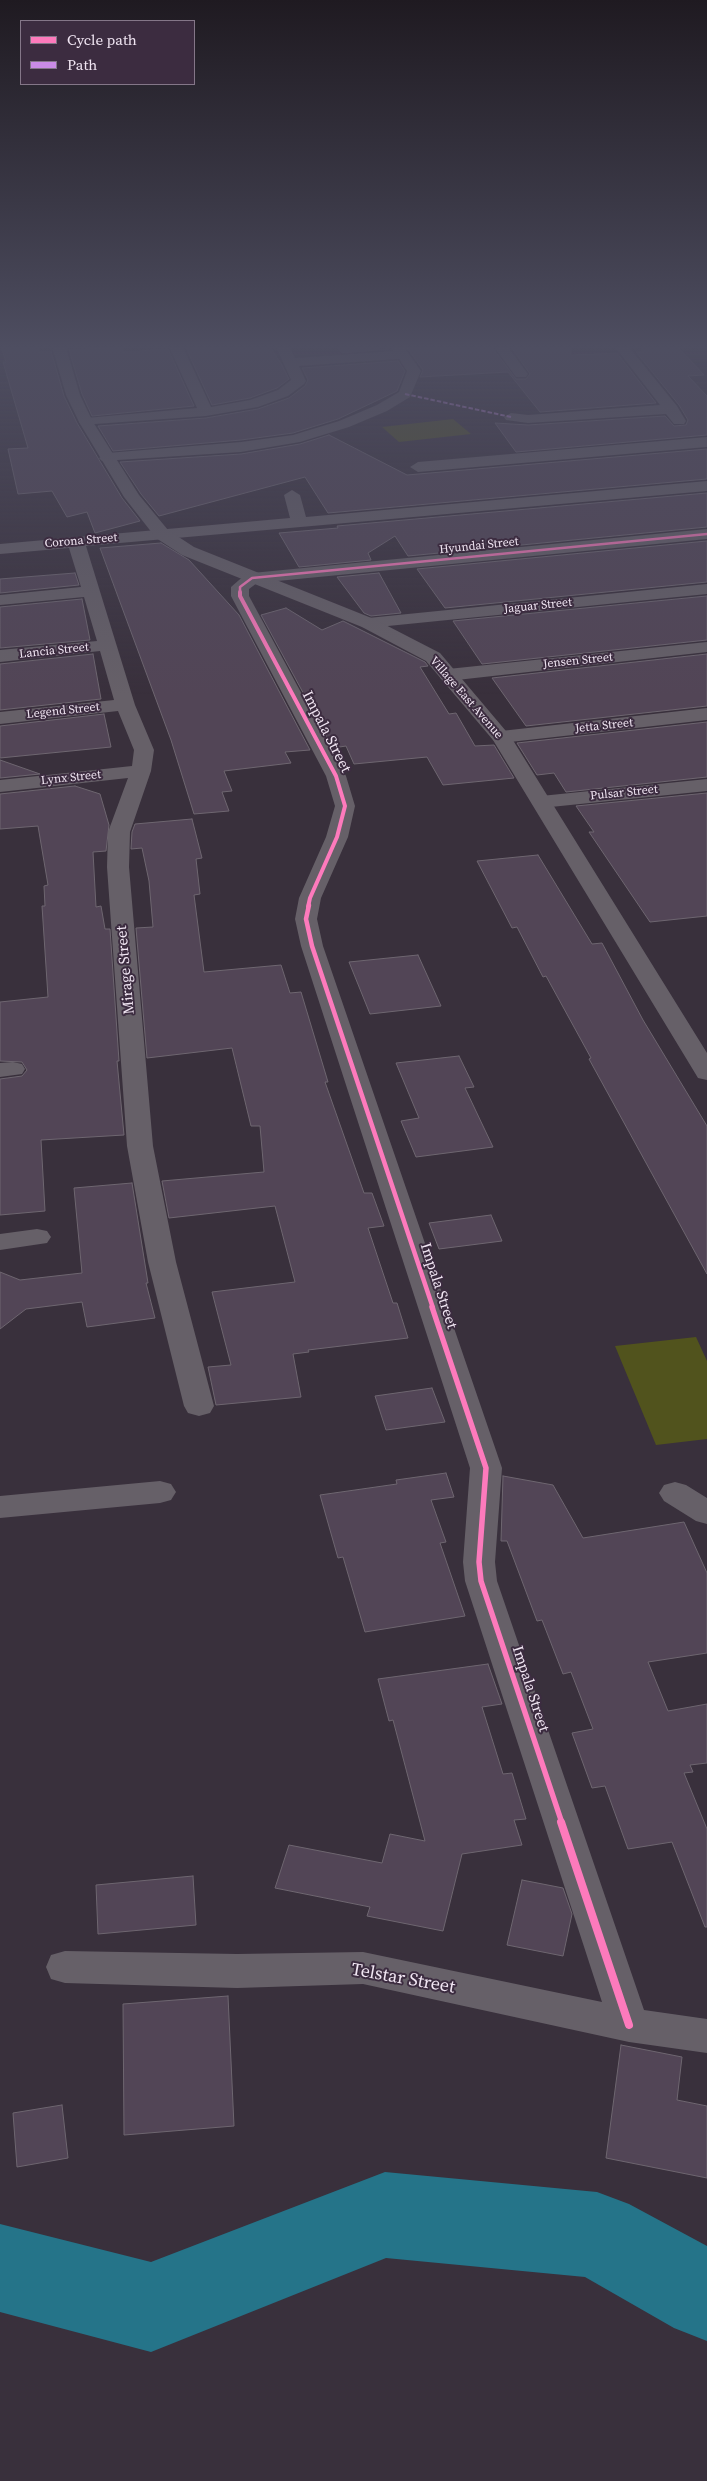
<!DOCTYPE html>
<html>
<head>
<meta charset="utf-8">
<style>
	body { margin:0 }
	#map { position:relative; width:707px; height:2481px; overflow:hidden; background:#39303c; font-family:"Source Serif 4",serif }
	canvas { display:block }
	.legend { position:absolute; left:20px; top:20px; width:175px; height:65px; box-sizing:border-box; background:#3c2c40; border:1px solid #847688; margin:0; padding:6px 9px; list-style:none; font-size:15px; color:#f1e6f3 }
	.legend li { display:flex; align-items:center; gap:10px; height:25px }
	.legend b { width:25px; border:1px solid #847688 }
</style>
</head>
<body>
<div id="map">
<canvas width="707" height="2481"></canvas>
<ul class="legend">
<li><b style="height:6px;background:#fd7abc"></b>Cycle path</li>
<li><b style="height:6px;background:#ca8be6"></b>Path</li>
</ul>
</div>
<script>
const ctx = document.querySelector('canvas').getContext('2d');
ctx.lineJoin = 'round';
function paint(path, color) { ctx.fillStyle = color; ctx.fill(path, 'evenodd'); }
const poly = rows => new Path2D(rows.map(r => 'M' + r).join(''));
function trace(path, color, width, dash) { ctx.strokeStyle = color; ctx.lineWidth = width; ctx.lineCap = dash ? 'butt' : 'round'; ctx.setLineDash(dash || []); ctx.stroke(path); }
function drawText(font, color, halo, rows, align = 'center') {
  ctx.font = font + ' "Source Serif 4",serif'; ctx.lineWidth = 4; ctx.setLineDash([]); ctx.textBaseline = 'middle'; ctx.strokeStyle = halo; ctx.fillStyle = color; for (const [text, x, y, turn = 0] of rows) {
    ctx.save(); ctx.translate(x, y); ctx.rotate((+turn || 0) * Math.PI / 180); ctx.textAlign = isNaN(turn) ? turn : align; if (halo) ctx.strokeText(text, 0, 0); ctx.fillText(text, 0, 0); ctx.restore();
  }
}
paint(poly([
	[453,419,471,434,399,442,382,427],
	[696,1337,707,1361,707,1439,656,1445,615,1346]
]), '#51531d');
paint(poly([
	[385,2172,597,2192,629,2204,707,2246,707,2341,674,2328,585,2277,386,2258,151,2352,0,2312,0,2224,151,2262,385,2172]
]), '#257489');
const building = poly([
	[1,347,38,347,39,352,51,351,64,396,77,423,122,498,140,521,95,533,87,512,67,517,52,491,18,494,8,449,28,448,3,362,6,362,1,347],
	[121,347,123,352,168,349,194,406,92,416,82,394,69,350,121,347],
	[270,347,282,365,289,379,277,388,250,398,212,405,186,348,270,347],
	[338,347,377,347,379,350,389,349,342,353,338,347],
	[492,347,516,379,526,379,530,374,511,347,571,347,571,355,617,353,656,403,540,412,508,372,420,377,423,370,407,348,492,347],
	[640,347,678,347,704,375,688,376,707,396,707,435,516,452,495,423,528,425,665,416,674,426,686,425,688,420,679,405,636,352,644,352,640,347],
	[398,361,405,371,397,391,338,419,293,433,241,440,113,451,98,426,206,418,258,409,289,398,305,386,308,380,302,368,398,361],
	[329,435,407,475,707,449,707,479,328,513,305,477,159,516,141,494,120,462,241,454,300,444,329,435],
	[707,493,707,527,408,556,395,536,368,553,371,560,299,567,279,533,338,528,337,526,707,493],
	[707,541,707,582,445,608,417,569,707,541],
	[161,543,189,560,239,615,310,750,285,752,291,763,224,771,232,791,222,792,229,811,194,814,171,740,100,548,161,543],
	[75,573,79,585,0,593,0,579,75,573],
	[379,573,401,613,371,616,364,613,337,577,379,573],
	[707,596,707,640,482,664,453,621,707,596],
	[82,599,90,640,0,648,0,607,82,599],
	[286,608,322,630,343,621,425,662,428,666,420,667,449,714,456,713,475,746,494,745,514,778,443,785,427,757,354,764,346,746,333,748,261,615,286,608],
	[93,654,101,699,0,710,0,664,93,654],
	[707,654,707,706,526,726,492,678,707,654],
	[104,714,111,747,0,758,0,726,104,714],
	[707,722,707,777,566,792,554,773,537,775,517,743,707,722],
	[0,760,40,774,0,778,0,760],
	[75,786,100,794,109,825,106,851,93,852,96,907,101,906,105,929,110,929,119,1061,117,1061,124,1135,41,1140,45,1211,0,1215,0,1079,22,1076,27,1070,22,1062,0,1061,0,1002,48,997,42,906,45,906,44,886,48,885,38,826,0,829,0,794,75,786],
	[707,793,707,916,650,922,589,832,594,832,576,806,707,793],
	[192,819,202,858,196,859,200,894,194,895,204,972,281,965,290,993,301,992,328,1082,325,1082,364,1193,372,1193,384,1226,368,1228,393,1303,397,1303,408,1338,308,1350,309,1352,293,1354,301,1397,216,1405,208,1367,231,1365,212,1292,295,1282,275,1206,169,1218,162,1181,264,1172,260,1126,251,1126,232,1048,147,1058,136,928,153,927,149,881,142,848,131,849,132,832,135,824,192,819],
	[538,855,592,944,602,943,643,1020,707,1126,707,1274,589,1059,591,1058,546,976,543,977,517,927,512,928,477,861,538,855],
	[418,955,441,1006,370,1014,349,962,418,955],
	[459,1056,474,1087,465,1088,493,1147,416,1157,401,1121,419,1118,396,1063,459,1056],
	[132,1183,148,1283,146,1283,155,1318,87,1327,82,1302,26,1309,0,1329,0,1272,20,1280,82,1273,74,1188,132,1183],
	[491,1215,502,1241,439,1249,429,1223,491,1215],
	[432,1388,445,1422,386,1430,375,1396,432,1388],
	[446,1473,454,1497,431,1500,446,1542,440,1543,465,1616,365,1632,343,1557,338,1558,320,1495,397,1484,396,1480,446,1473],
	[503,1476,553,1485,583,1538,684,1522,707,1573,707,1653,648,1662,668,1711,707,1704,707,1763,690,1765,693,1772,684,1773,707,1829,707,1927,705,1927,672,1842,628,1849,605,1786,592,1788,572,1733,593,1729,571,1672,563,1674,542,1620,537,1621,507,1541,501,1541,503,1476],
	[488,1664,502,1704,482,1707,503,1774,512,1773,526,1819,514,1820,522,1845,462,1854,443,1931,367,1916,370,1907,275,1888,289,1845,382,1863,390,1834,425,1841,393,1720,389,1721,378,1679,488,1664],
	[193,1876,196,1925,98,1934,96,1885,193,1876],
	[522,1880,563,1888,572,1914,563,1956,507,1945,522,1880],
	[228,1996,234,2126,124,2135,123,2004,228,1996],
	[621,2045,682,2057,677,2100,707,2106,707,2178,606,2158,621,2045],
	[62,2105,68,2158,17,2167,13,2113,62,2105]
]);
paint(building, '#524556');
trace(building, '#6e6670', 1);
paint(poly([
	[169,347,183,347,211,407,250,400,278,390,291,380,276,347,290,347,295,358,393,351,390,347,404,347,421,371,410,397,387,411,349,427,300,442,241,452,102,461,99,458,107,453,241,442,293,435,339,421,377,405,399,392,407,371,399,359,299,366,306,381,304,384,288,396,258,407,206,416,81,425,79,422,86,418,197,408,169,347],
	[494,347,508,347,528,374,526,377,516,377,494,347],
	[615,347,629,347,677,406,686,421,684,424,674,424,666,414,528,423,506,420,504,417,511,413,528,415,660,405,615,347],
	[707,437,707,447,418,472,410,467,418,462,707,437],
	[707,481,707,491,86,546,135,705,154,750,151,771,130,832,129,867,153,1146,176,1262,214,1406,210,1413,199,1416,188,1413,184,1406,148,1262,127,1146,107,867,108,832,128,778,0,792,0,780,132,766,134,750,118,711,0,724,0,712,114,700,100,651,0,662,0,650,97,641,84,597,0,605,0,595,81,587,69,548,0,554,0,544,290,518,284,495,292,490,300,495,306,517,707,481],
	[707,529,707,539,257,583,249,589,249,596,346,776,355,806,348,837,321,898,317,919,323,946,502,1468,495,1562,497,1581,644,2010,707,2019,707,2053,629,2042,363,1984,237,1988,65,1983,51,1979,46,1967,51,1955,65,1951,237,1954,363,1952,602,2002,465,1581,463,1562,470,1468,301,946,295,919,299,898,326,837,335,806,326,776,231,596,231,587,246,574,252,573,707,529],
	[707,584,707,594,368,628,362,627,359,623,362,619,368,618,707,584],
	[707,642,707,652,448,681,441,679,439,675,441,671,448,669,707,642],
	[707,708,707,720,501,743,494,741,491,737,494,733,501,731,707,708],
	[707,779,707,791,541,808,534,806,531,802,534,798,541,796,707,779],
	[13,1062,22,1064,25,1069,22,1074,0,1077,0,1063,13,1062],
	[37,1229,47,1231,51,1237,47,1243,0,1250,0,1234,37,1229],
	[160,1481,171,1484,176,1492,171,1500,160,1503,0,1518,0,1496,160,1481],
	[675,1482,686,1485,707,1498,707,1524,696,1521,664,1501,659,1493,664,1485,675,1482]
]), '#666068');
paint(poly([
	[52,347,66,347,80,395,93,422,139,495,168,530,194,547,374,619,440,653,511,737,707,1053,707,1080,698,1078,695,1073,493,740,426,661,362,627,182,555,156,538,124,497,79,422,66,395,52,347]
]), '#666068');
trace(poly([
	[405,394,511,417]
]), '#ca8be6', 2, [4.5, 2]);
trace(poly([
	[240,593,240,587,252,578,707,534]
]), '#fd7abc', 2.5);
trace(poly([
	[240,592,240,596,336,776,345,806,337,837,310,898,308,907]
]), '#fd7abc', 4);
trace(poly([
	[309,905,306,919,312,946,433,1308]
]), '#fd7abc', 4.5);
trace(poly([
	[432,1307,486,1468,479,1562,481,1581,562,1823]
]), '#fd7abc', 5.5);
trace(poly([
	[561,1822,629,2025]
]), '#fd7abc', 8);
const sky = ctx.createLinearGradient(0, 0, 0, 695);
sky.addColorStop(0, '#1f1a21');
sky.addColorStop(0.5, '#4e4e61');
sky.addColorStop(1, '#4e4e6100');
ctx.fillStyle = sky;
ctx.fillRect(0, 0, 707, 695);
drawText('12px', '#f1e6f3', '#3c2c40', [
	["Corona Street",81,541,-5],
	["Hyundai Street",479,546,-6],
	["Jaguar Street",538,606,-6],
	["Lancia Street",54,651,-6],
	["Jensen Street",578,661,-6],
	["Village East Avenue",466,698,49],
	["Legend Street",63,711,-6],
	["Jetta Street",604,726,-6],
	["Lynx Street",71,778,-6],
	["Pulsar Street",624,793,-6]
]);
drawText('15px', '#f1e6f3', '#3c2c40', [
	["Impala Street",326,732,63],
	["Mirage Street",126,970,-95],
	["Impala Street",438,1286,72],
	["Impala Street",530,1689,72]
]);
drawText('18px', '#f1e6f3', '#3c2c40', [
	["Telstar Street",403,1979,10]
]);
</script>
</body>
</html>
